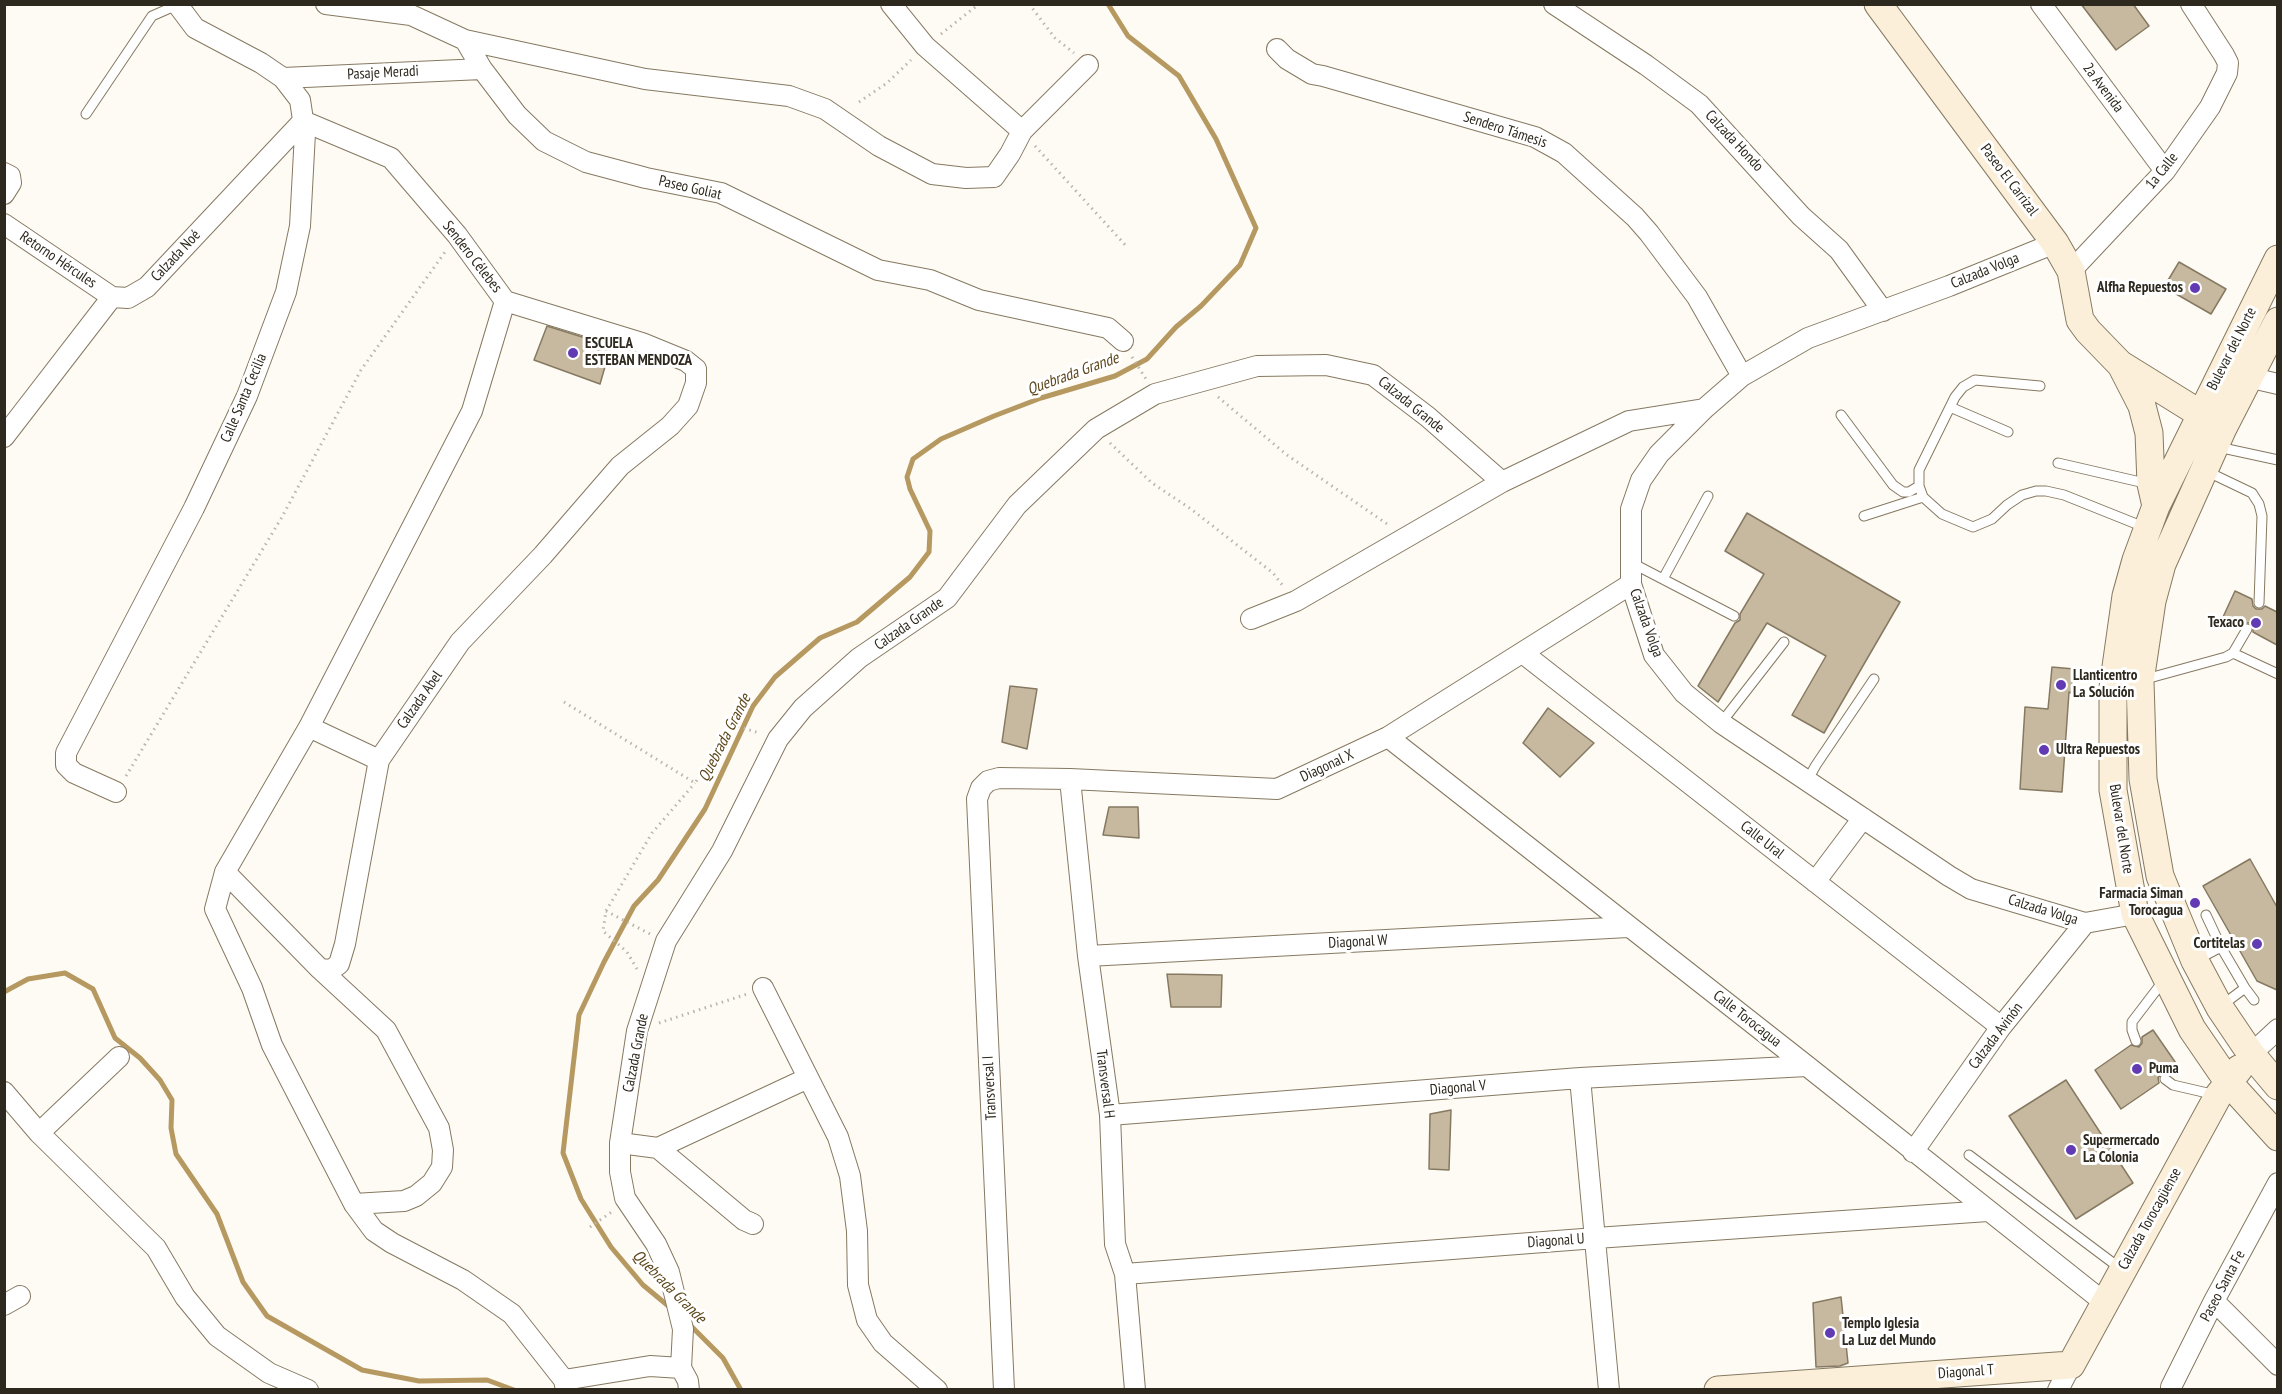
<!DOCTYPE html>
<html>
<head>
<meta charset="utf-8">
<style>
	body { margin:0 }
	#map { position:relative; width:2282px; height:1394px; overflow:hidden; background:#fefbf5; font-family:"PT Sans Narrow",sans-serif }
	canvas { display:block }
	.frame { position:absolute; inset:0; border:6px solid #2e291f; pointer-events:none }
</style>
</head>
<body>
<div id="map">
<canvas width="2282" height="1394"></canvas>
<div class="frame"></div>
</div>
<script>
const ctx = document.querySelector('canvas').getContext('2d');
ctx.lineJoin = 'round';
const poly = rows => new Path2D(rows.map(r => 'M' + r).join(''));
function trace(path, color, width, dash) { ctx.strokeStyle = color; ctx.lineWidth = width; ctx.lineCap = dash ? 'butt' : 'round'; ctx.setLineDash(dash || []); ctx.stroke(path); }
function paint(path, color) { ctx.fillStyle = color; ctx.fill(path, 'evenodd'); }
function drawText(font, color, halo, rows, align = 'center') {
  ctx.font = font + ' "PT Sans Narrow",sans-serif'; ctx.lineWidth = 6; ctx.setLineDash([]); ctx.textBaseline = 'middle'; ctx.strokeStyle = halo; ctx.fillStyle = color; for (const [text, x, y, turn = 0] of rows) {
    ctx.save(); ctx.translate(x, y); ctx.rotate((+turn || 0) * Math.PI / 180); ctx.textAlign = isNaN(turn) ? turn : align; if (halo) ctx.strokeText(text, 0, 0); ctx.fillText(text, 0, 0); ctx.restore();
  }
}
trace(poly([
	[4,992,28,979,65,973,93,989,115,1038,140,1058,160,1080,172,1100,171,1128,176,1154,217,1214,243,1282,267,1316,362,1370,419,1381,487,1380,514,1390],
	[672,1309,643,1285,611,1247,581,1199,563,1153,579,1015,604,962,634,906,658,880,705,809,753,706,775,677,820,638,857,622,910,577,929,552,930,531,910,489,907,477,913,459,941,439,994,416,1041,398,1115,376,1147,359,1176,327,1201,306,1240,265,1256,228,1216,139,1179,76,1128,36,1108,4],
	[688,1323,723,1358,741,1390]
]), '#b69960', 5);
const building = poly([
	[2081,4,2133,4,2149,26,2116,50,2081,4],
	[2179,262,2226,289,2211,314,2164,287,2179,262],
	[547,326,611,346,600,384,534,360,547,326],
	[1747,513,1900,602,1824,733,1792,715,1826,656,1767,623,1718,702,1698,686,1735,623,1740,620,1740,614,1764,574,1725,551,1747,513],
	[2235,591,2252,599,2253,606,2256,609,2262,609,2265,606,2277,612,2277,645,2253,632,2253,626,2250,623,2244,623,2241,626,2223,617,2235,591],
	[2052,667,2074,669,2071,693,2069,692,2062,792,2020,789,2025,707,2048,709,2052,667],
	[1010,686,1037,689,1027,749,1002,742,1010,686],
	[1548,708,1594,743,1560,777,1523,743,1548,708],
	[1109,807,1138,807,1139,838,1103,835,1109,807],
	[2250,859,2277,907,2277,990,2257,981,2203,886,2250,859],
	[1167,974,1222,975,1221,1007,1171,1007,1167,974],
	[2153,1030,2180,1069,2171,1075,2162,1073,2158,1078,2159,1083,2121,1109,2095,1070,2131,1045,2139,1047,2142,1043,2142,1037,2153,1030],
	[2066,1080,2133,1183,2076,1219,2009,1116,2066,1080],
	[1451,1110,1449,1170,1429,1169,1430,1114,1451,1110],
	[1841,1297,1848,1363,1840,1366,1816,1367,1813,1303,1841,1297]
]);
paint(building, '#c7b9a0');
trace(building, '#867961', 1.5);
const lane = poly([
	[86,114,152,16,177,5],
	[2040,386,1975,380,1963,387,1955,397,1919,470,1919,486,1923,497,1942,514,1973,527,1992,519,2007,505,2022,495,2036,491,2046,491,2064,495,2144,527],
	[1950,407,2008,432],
	[1841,415,1893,485,1903,492,1909,492,1919,486],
	[2218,447,2278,460],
	[2058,463,2149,484],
	[2206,471,2252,493,2259,504,2262,516,2259,603],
	[1864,516,1923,497],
	[1630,562,1734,616],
	[1663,579,1708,496],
	[2233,653,2278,674],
	[2142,680,2226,657,2233,653,2247,629],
	[1721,723,1784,642],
	[1807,781,1816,765,1874,679],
	[2206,915,2221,947,2245,988],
	[2196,960,2221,947],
	[2221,1006,2245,988,2254,1000],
	[2136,1041,2132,1030,2132,1022,2164,980],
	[2165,1079,2173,1085,2216,1095],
	[1969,1155,2121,1269]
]);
const street = poly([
	[326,4,411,15,465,40,482,69,517,115,544,141,586,162,646,178,721,193,878,270,930,280,979,300,1108,328,1123,341],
	[891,4,925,46,1022,131],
	[1554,4,1646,65,1699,104,1801,216,1839,250,1883,311],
	[2041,4,2165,171],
	[465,40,645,79,789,96,825,109,879,146,932,174,966,178,994,177,1010,154,1022,131,1088,65],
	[1277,49,1287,59,1312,74,1323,76,1535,137,1564,153,1635,217,1649,233,1697,297,1742,376],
	[283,78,482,69],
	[4,173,10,176,11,183,4,194],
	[4,224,112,297],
	[2055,243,1949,286,1808,338,1742,376,1704,409,1659,454,1641,480,1631,509,1631,584,1654,655,1684,693,1721,723,1949,876,1971,889,2085,923,2135,914],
	[2071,271,2165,171,2210,107,2227,73,2228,63,2224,55,2191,4],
	[505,301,472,411,309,727,225,872,215,909,252,988,272,1045,354,1204,374,1231,392,1243,463,1280,512,1314,564,1380],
	[2239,375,2278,384],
	[4,437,112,297,128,298,147,287,303,121,391,158,457,235,505,301,642,343,686,361,696,369,696,383,688,406,670,426,620,466,543,555,460,642,379,760,345,944,339,964,331,970,320,969,225,872],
	[1251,619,1296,601,1502,482,1629,421,1704,409],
	[1524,654,2001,1027],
	[309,727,379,760],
	[1388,737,1807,1066,2105,1303],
	[1070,779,1088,956,1110,1115,1115,1244,1125,1274,1135,1390],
	[116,792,74,773,66,765,66,753,194,508,247,396,286,292,300,226,305,133,300,100,283,78,261,63,195,28,177,4],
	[1815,882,1863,818],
	[1088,956,1628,927],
	[320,969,386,1030,439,1128,443,1150,442,1167,432,1183,416,1196,404,1201,354,1204],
	[763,988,838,1137,850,1176,857,1231,858,1285,867,1320,883,1343,937,1390],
	[2251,1054,2278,1029],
	[1580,1078,1609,1390],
	[4,1092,39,1133,156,1248,185,1297,217,1336,269,1373,308,1390],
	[1110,1115,1580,1078,1807,1066],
	[39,1133,119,1057],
	[620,1143,658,1148,808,1078],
	[658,1148,744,1220,753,1224],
	[1913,1152,2001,1027,2085,923],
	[1125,1274,1596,1238,1988,1211],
	[2214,1301,2278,1365],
	[4,1305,20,1296],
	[566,1390,564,1380,650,1366,681,1368],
	[689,1390,688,1381,681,1368,683,1329,669,1272,656,1244,625,1198,620,1172,620,1143,637,1031,666,941,722,851,778,739,803,708,859,658,947,598,1017,505,1096,429,1155,394,1257,366,1326,365,1373,375,1428,417,1502,482],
	[1004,1390,977,799,981,788,988,781,999,778,1070,779,1277,789,1388,737,1631,584],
	[2058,1390,2071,1365],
	[2171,1390,2171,1387,2214,1301,2278,1183]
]);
const secondary = poly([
	[1878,4,2055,243,2071,271,2080,320,2088,331,2120,364,2215,423],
	[2278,259,2156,506,2136,560,2126,596,2113,688,2113,790,2135,914,2192,1029,2229,1083,2278,1137],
	[2278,321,2223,428,2162,564,2152,601,2140,681,2143,779,2160,876,2195,961,2220,1008,2251,1054,2278,1086],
	[2121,365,2142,406,2149,433,2151,484,2156,506],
	[1718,1390,2071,1365,2218,1096,2239,1069]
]);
trace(lane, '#867961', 11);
trace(street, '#867961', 22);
trace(secondary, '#867961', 29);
trace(poly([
	[1029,4,1055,38,1074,53],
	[941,34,979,4],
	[859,102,887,83,911,60],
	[1035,146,1128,248],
	[1132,357,1146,379],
	[1218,397,1287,455,1390,526],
	[1110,443,1152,483,1191,509,1273,573,1284,587],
	[564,702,695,783,734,725,759,733],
	[126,776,282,517,361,370,445,252],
	[606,911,650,934],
	[637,969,627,952,603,931,606,911,652,833,695,783],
	[659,1023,747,994],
	[590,1227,613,1211]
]), '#b9b5ae', 3, [1.5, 4.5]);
trace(lane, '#fff', 9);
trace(street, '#fff', 20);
trace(secondary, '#fbefd9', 27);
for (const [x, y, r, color] of [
	[2195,288,6,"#623bb4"],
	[573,353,6,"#623bb4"],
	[2256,623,6,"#623bb4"],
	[2061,685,6,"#623bb4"],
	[2044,750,6,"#623bb4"],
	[2195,903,6,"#623bb4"],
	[2257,944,6,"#623bb4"],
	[2137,1069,6,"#623bb4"],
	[2071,1150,6,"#623bb4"],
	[1830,1333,6,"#623bb4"]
]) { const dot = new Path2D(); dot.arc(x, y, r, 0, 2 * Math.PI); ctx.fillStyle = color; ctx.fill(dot); trace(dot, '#fff', 2); }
drawText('15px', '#2e291f', '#fff', [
	["Pasaje Meradi",383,73,-3],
	["2a Avenida",2103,88,53],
	["Sendero Támesis",1505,130,18],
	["Calzada Hondo",1734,141,47],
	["1a Calle",2162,171,-51],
	["Paseo El Carrizal",2009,180,53],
	["Paseo Goliat",690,188,13],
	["Calzada Noé",176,256,-47],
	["Sendero Célebes",472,257,52],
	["Retorno Hércules",58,260,34],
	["Calzada Volga",1985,271,-22],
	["Bulevar del Norte",2232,349,-63],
	["Calle Santa Cecilia",244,398,-67],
	["Calzada Grande",1411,405,39],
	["Calzada Volga",1646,623,70],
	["Calzada Grande",909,624,-35],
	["Calzada Abel",420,700,-55],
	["Diagonal X",1327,766,-25],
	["Bulevar del Norte",2121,829,81],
	["Calle Ural",1762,840,38],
	["Calzada Volga",2043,910,17],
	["Diagonal W",1358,942,-3],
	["Calle Torocagua",1747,1019,38],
	["Calzada Avinón",1996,1036,-53],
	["Calzada Grande",636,1053,-79],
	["Transversal H",1105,1084,83],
	["Transversal I",990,1088,-93],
	["Diagonal V",1458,1088,-5],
	["Calzada Torocagüense",2150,1219,-61],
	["Diagonal U",1556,1241,-4],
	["Paseo Santa Fe",2223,1286,-62],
	["Diagonal T",1966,1372,-4]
]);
drawText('bold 15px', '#2e291f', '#fff', [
	["Alfha Repuestos",2183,288,"right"],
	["ESCUELA",585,344],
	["ESTEBAN MENDOZA",585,361],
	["Texaco",2244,623,"right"],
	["Llanticentro",2073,676],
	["La Solución",2073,693],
	["Ultra Repuestos",2056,750],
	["Farmacia Siman",2183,894,"right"],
	["Torocagua",2183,911,"right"],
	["Cortitelas",2245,944,"right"],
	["Puma",2149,1069],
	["Supermercado",2083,1141],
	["La Colonia",2083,1158],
	["Templo Iglesia",1842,1324],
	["La Luz del Mundo",1842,1341]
], 'left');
drawText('italic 16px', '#5d471b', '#fff', [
	["Quebrada Grande",1073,374,-20],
	["Quebrada Grande",725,738,-63],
	["Quebrada Grande",669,1287,45]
]);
</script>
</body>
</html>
